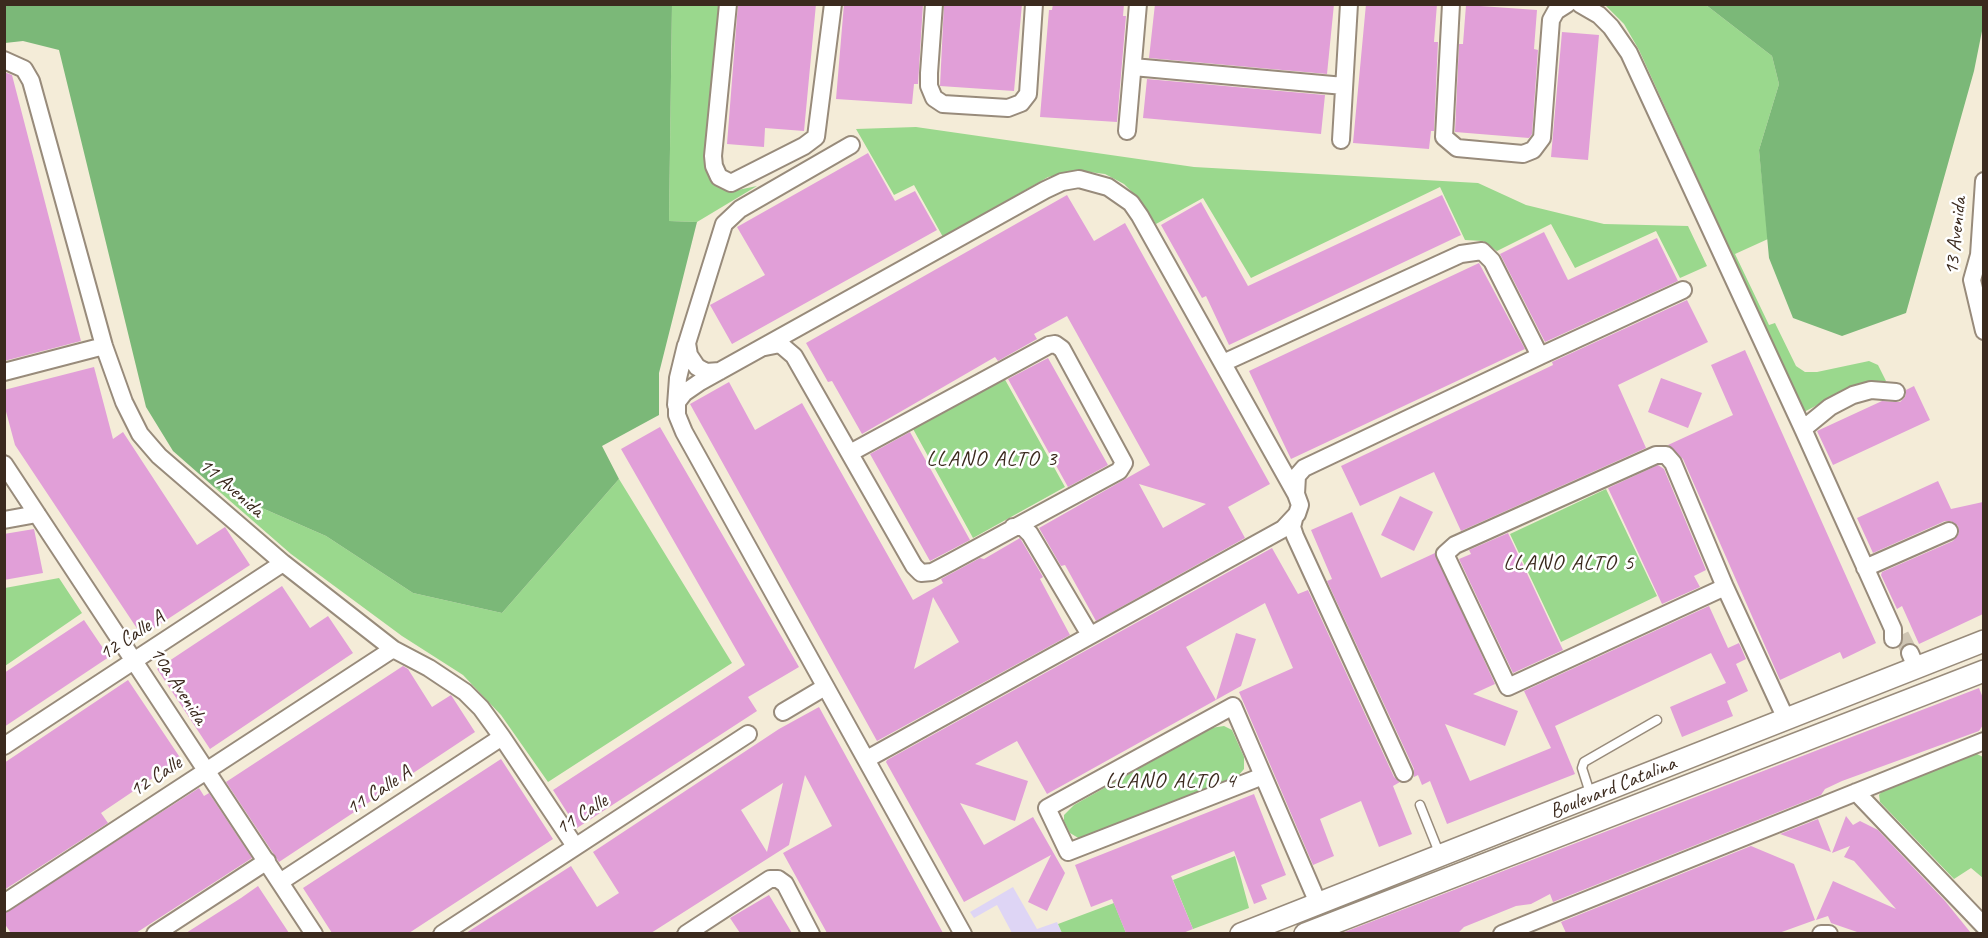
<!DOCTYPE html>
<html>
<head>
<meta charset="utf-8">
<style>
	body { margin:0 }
	#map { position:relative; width:1988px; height:938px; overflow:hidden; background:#f4ecd8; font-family:Caveat,sans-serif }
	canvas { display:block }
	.frame { position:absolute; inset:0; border:6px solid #3b2a1e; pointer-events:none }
</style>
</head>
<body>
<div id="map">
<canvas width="1988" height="938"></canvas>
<div class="frame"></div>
</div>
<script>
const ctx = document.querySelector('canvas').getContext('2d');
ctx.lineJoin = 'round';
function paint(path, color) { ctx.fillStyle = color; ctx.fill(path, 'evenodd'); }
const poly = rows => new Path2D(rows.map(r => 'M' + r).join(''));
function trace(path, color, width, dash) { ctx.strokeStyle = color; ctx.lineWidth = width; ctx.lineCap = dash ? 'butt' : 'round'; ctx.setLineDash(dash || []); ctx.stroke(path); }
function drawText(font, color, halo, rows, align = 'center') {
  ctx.font = font + ' Caveat,sans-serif'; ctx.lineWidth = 5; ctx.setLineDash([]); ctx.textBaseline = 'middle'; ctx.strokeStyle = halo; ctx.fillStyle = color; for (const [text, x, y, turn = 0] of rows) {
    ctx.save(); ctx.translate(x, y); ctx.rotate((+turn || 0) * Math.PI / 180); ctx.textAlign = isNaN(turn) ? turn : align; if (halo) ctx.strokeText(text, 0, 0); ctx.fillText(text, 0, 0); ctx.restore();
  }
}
paint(poly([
	[1013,887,1037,929,1057,922,1062,933,1012,933,997,905,974,918,970,912]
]), '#ded5f5');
paint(poly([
	[672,5,721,5,708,174,713,183,728,192,757,186,697,222,669,221],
	[1605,5,1706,5,1772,56,1779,84,1759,150,1768,239,1735,254,1769,325,1775,323,1796,366,1805,372,1817,372,1869,361,1878,365,1886,381,1844,391,1804,412,1639,50,1624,24],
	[916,127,1194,167,1478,183,1526,205,1604,224,1688,226,1707,266,1680,278,1656,231,1575,268,1551,224,1497,251,1483,241,1465,240,1440,187,1251,278,1203,198,1156,224,1140,200,1124,184,1105,174,1081,171,1048,177,943,237,914,185,894,195,856,129],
	[1003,376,1065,487,973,538,912,427],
	[619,479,732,663,548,782,501,715,463,675,402,636,291,554,214,487,326,536,413,593,502,613],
	[1606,489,1657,596,1561,642,1510,534],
	[59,578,82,613,5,666,5,588],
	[1224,726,1232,730,1244,757,1244,769,1238,776,1080,839,1070,833,1064,821,1064,815,1074,805,1211,728],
	[1975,753,1983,757,1983,878,1971,868,1954,879,1880,802,1879,795,1883,790],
	[1235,856,1249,908,1193,929,1173,880],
	[1114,903,1126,933,1062,933,1058,924]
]), '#9ad88d');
paint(poly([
	[5,4,672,5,669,221,697,222,659,373,659,415,602,446,619,479,502,613,413,593,326,536,214,487,173,451,146,407,59,50,23,41,5,43],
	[1706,5,1983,5,1983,26,1974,71,1906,313,1842,336,1793,318,1769,258,1759,150,1779,84,1772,56]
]), '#7bb878');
paint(poly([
	[738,4,816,4,804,131,765,128,764,147,727,144],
	[844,4,923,4,918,84,914,84,912,104,836,99],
	[944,4,1022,4,1014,91,940,86],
	[1053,4,1124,4,1123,16,1126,16,1117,122,1040,117,1049,10,1052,10],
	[1155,4,1334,4,1327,74,1149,58],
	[1366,4,1437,4,1434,42,1438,42,1434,131,1431,131,1429,149,1353,143],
	[1466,5,1537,10,1534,49,1538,50,1532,134,1529,138,1455,132,1459,44,1463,44],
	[1562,32,1599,35,1588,160,1551,157],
	[4,72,12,75,81,341,4,361],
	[1147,79,1325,95,1321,134,1143,118],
	[868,153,895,201,915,191,937,230,732,344,710,305,765,275,737,227],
	[1067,195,1094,241,1125,223,1270,484,1228,507,1245,538,1096,621,1065,565,1061,566,1039,528,1150,465,1067,316,1034,334,1037,339,998,361,995,357,862,434,832,381,828,382,806,343],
	[1139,484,1206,504,1163,528],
	[1442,195,1461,235,1229,345,1206,296,1202,298,1161,225,1201,202,1248,286],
	[1544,232,1568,280,1657,238,1678,281,1545,342,1500,254],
	[1479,263,1525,349,1291,459,1249,371],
	[1687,300,1708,342,1618,385,1646,448,1461,531,1434,472,1360,506,1341,466,1553,365,1552,362],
	[1745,350,1876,643,1843,659,1840,652,1780,680,1683,459,1668,445,1733,415,1711,365],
	[1048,358,1108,465,1068,487,1008,379],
	[94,367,113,439,123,432,197,545,225,527,250,565,142,636,15,445,4,404,4,390],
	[1661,378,1702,393,1688,428,1648,412],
	[729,382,755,430,802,403,913,600,943,583,941,579,980,558,984,559,1020,538,1043,577,1040,579,1070,635,877,741,690,404],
	[933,597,959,642,914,669],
	[1914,386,1930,420,1833,465,1817,431,1882,401,1900,402,1905,397,1906,390],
	[660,427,799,667,748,697,757,711,577,828,553,790,745,665,621,449],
	[910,432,970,540,930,561,870,454],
	[1658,465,1664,469,1706,570,1694,576,1700,587,1662,604,1608,488],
	[1938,481,1951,509,1983,502,1983,614,1919,644,1902,606,1897,609,1881,575,1882,572,1953,541,1959,533,1958,526,1951,521,1945,521,1873,553,1857,518],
	[1400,496,1433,512,1414,551,1381,535],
	[1352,512,1381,578,1435,553,1495,684,1473,694,1518,711,1505,746,1445,724,1470,781,1551,748,1524,691,1709,606,1728,648,1739,643,1746,659,1736,664,1748,691,1727,701,1733,716,1682,737,1670,707,1726,683,1711,653,1555,726,1575,774,1447,824,1430,781,1422,785,1418,775,1414,777,1414,769,1327,581,1332,579,1311,530],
	[34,529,43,573,4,580,4,534],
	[1508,533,1563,650,1513,673,1459,559,1471,554,1469,550],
	[1272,548,1298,594,1308,590,1394,777,1400,782,1393,786,1412,834,1379,847,1361,801,1320,819,1334,856,1313,865,1239,692,1293,668,1265,603,1186,647,1216,700,1236,633,1256,639,1241,686,1047,794,1017,741,975,764,1028,781,1015,821,960,803,984,845,1033,817,1065,873,1047,911,1028,902,1051,855,964,902,886,762,887,760],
	[282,586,310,628,328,616,353,653,210,749,157,669],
	[84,620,109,657,4,727,4,673],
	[403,666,408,669,432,707,451,695,475,732,279,862,226,782],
	[128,680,181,759,101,813,108,823,4,890,4,763],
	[1979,688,1983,698,1983,725,1979,731,1842,781,1825,789,1821,795,1553,902,1550,894,1531,904,1516,906,1464,927,1458,933,1342,933],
	[819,707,943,933,827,933,783,853,832,826,805,775,789,845,651,933,466,933,571,866,597,907,619,893,593,852,779,729],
	[783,783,767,852,741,810],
	[501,759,553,839,409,933,332,933,303,888],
	[199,788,204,796,209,793,252,858,136,933,11,933,4,923,4,913],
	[1254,794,1286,875,1261,885,1267,899,1254,904,1234,851,1171,876,1193,929,1183,933,1126,933,1112,899,1091,907,1075,865],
	[1846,816,1853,825,1860,821,1878,830,1945,901,1971,933,1860,933,1831,923,1828,916,1816,920,1833,881,1896,909,1854,861,1844,857,1850,846,1832,853],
	[1818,819,1831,852,1780,834],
	[1751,846,1794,864,1815,920,1779,933,1566,933,1561,922],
	[258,886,289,933,186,933,241,898],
	[769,895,792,933,740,933,730,918]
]), '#e19fd8');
trace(poly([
	[1901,635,1910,653]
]), '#cfc5b3', 16, [16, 8]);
const service = poly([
	[1591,796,1582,768,1584,762,1657,720],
	[1420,805,1440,855]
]);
const minor = poly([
	[728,4,713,156,714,166,719,177,731,183,804,146,816,137,833,4],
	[934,4,929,73,929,86,934,98,943,104,1008,108,1021,103,1028,94,1034,4],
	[1451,4,1444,137,1457,148,1523,154,1533,150,1542,138,1551,20,1556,11,1567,4],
	[1580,4,1599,15,1611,27,1629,53,1803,429,1893,629,1893,639],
	[4,60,24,69,31,81,104,346,124,402,140,434,159,456,283,563,393,649,429,668,465,692,481,708,502,737,575,846],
	[1133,67,1344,86],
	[1127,131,1138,4],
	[1341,140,1349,4],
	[1984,181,1979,255,1972,280,1984,331],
	[765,347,780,344,794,356,914,566,921,573,932,572,951,562,1119,471,1124,463,1062,349,1055,344,1049,345,850,453],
	[1540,356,1683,290],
	[1223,363,1461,254,1482,251,1492,261,1540,356,1304,468,1297,476,1296,494],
	[720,371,706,372,697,367,689,355,687,343,724,224,740,209,851,145],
	[4,372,104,346],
	[676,405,678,378,686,345],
	[1803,429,1830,407,1853,395,1871,390,1896,392],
	[4,464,314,934],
	[1294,519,1292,527,1295,536,1404,773],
	[4,520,37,514],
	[1013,527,1023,527,1030,534,1090,635],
	[1865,568,1949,531],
	[1725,587,1508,687,1445,554,1455,545,1656,455,1666,455,1673,463,1725,587,1786,719],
	[1910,653,1916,667],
	[783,712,825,687],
	[4,746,283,563],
	[867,759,1283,529,1297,514,1300,505,1296,494,1140,216,1131,203,1108,187,1079,179,1062,182,1045,190,700,382,684,393,677,402,677,415,684,432,963,934],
	[1263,776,1068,852,1047,808,1233,706,1318,903],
	[1856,792,1984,926],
	[280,882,502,737],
	[4,903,393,649],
	[155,934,267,861],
	[442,934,748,734],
	[686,934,770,879,778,879,785,884,811,934],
	[1502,934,1984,741],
	[1821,934,1829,934]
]);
const tertiary = poly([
	[1241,934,1984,641],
	[1305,934,1984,671]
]);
trace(service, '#988b7b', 11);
trace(minor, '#988b7b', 20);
trace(tertiary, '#988b7b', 24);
trace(service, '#fff', 8);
trace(minor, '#fff', 16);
trace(tertiary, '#fff', 21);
drawText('21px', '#3b2a1e', '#fff', [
	["13 Avenida",1956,236,-84],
	["11 Avenida",231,488,41],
	["12 Calle A",132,636,-33],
	["10a Avenida",178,686,57],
	["12 Calle",156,777,-33],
	["Boulevard Catalina",1613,788,-22],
	["11 Calle A",379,791,-33],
	["11 Calle",582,815,-33]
]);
ctx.letterSpacing = '1.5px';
drawText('22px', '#3b2a1e', '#fff', [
	["LLANO ALTO 3",992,459],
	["LLANO ALTO 5",1569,563],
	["LLANO ALTO 4",1171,781]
]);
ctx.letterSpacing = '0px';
</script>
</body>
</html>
